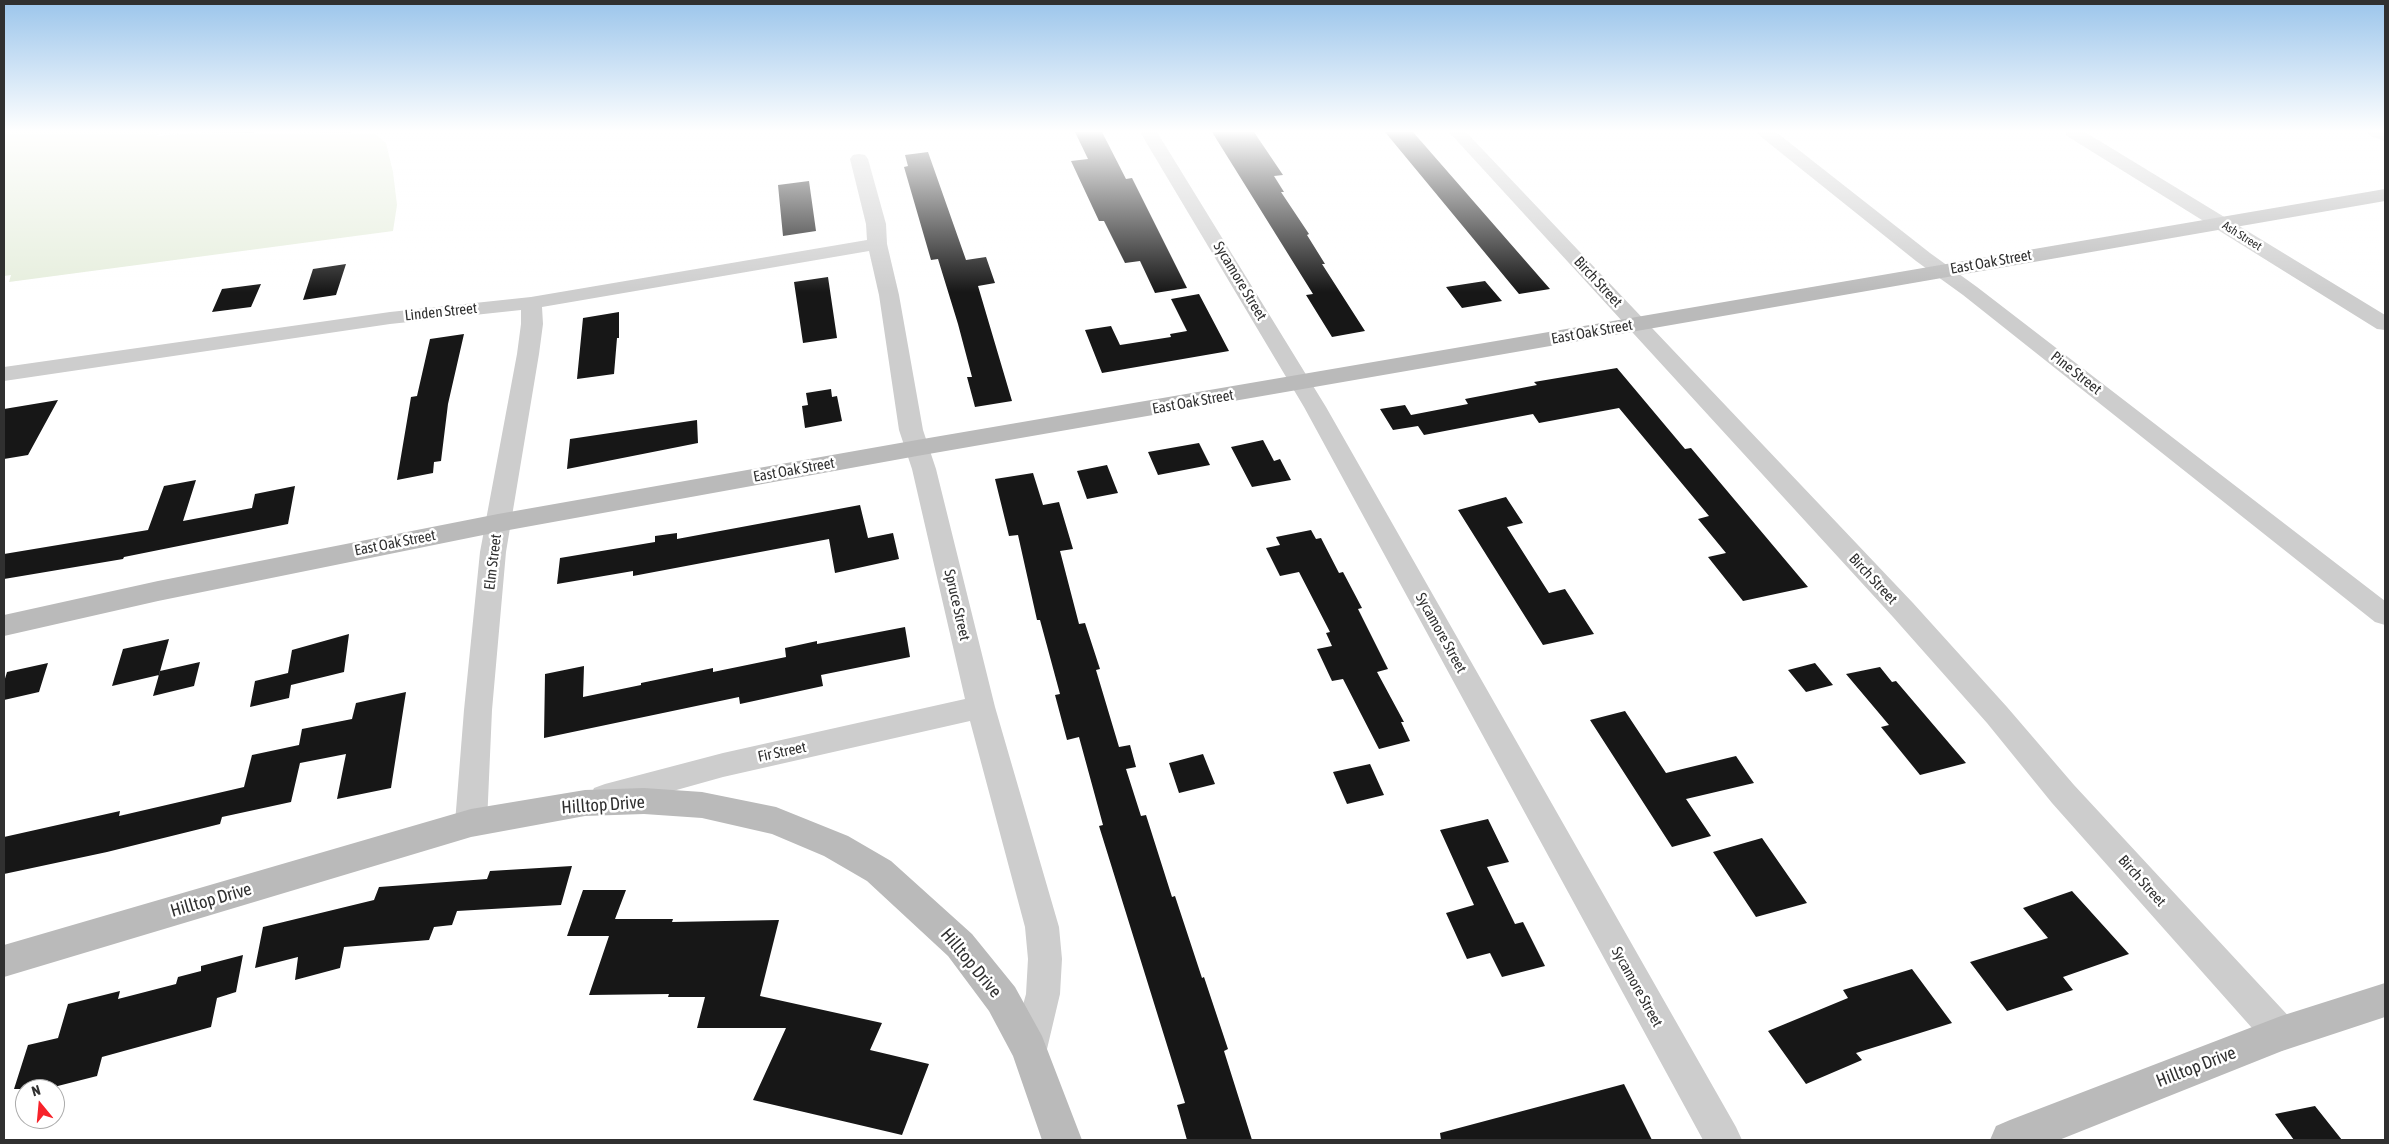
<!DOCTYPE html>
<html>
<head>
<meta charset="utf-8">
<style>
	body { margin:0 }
	#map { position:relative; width:2389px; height:1144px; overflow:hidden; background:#fff; font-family:"Asap Condensed",sans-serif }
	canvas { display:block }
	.frame { position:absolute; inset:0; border:5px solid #303030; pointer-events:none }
	.north { position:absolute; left:15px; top:1079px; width:50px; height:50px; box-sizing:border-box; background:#fff; border:1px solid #acacac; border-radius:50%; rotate:343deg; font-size:14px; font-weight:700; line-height:20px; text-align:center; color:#303030 }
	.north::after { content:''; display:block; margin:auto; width:18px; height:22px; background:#f7222a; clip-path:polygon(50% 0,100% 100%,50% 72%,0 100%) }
</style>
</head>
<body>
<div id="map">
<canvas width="2389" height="1144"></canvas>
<div class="frame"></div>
<div class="north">N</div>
</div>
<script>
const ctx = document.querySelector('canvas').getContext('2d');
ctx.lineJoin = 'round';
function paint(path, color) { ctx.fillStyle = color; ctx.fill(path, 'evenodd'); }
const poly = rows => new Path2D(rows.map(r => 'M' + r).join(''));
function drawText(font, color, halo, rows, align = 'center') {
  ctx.font = font + ' "Asap Condensed",sans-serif'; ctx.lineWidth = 5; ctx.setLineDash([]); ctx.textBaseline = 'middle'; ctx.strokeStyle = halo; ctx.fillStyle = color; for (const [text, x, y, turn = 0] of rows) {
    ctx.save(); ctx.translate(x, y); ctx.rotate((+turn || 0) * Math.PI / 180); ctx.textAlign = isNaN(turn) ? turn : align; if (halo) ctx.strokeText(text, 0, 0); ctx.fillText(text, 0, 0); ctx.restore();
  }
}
paint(poly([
	[4,132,160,132,157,136,205,132,375,133,386,143,393,172,397,205,393,231,9,282,11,275,4,276]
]), '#e6eedd');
paint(poly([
	[1075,132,1102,132,1126,179,1132,178,1187,288,1155,293,1140,261,1125,263,1104,221,1099,221,1071,161,1088,159],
	[1212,132,1254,132,1283,175,1274,176,1284,192,1281,192,1309,234,1307,235,1325,264,1322,264,1365,331,1332,337,1306,295,1313,294],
	[1385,132,1413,132,1550,289,1519,294],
	[928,152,966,260,986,257,995,283,978,286,1012,401,975,407,967,377,972,377,958,324,938,259,931,260,904,167,908,166,905,155],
	[809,181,816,231,783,236,778,185],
	[346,264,336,295,303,300,313,269],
	[828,277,837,338,803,343,794,282],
	[1485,281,1502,301,1462,308,1446,287],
	[261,284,251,307,212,312,222,289],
	[1199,294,1229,351,1102,373,1085,330,1111,326,1120,345,1171,337,1170,334,1187,331,1171,299],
	[619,312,619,338,617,338,614,374,577,379,583,318],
	[464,334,448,404,441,461,434,462,433,473,397,480,411,397,417,396,430,339],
	[1617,368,1685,449,1691,448,1808,587,1743,601,1708,557,1726,553,1698,519,1709,516,1619,408,1539,423,1533,414,1424,435,1418,426,1393,430,1380,409,1405,405,1411,415,1468,404,1465,399,1537,385,1534,382],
	[831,389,832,397,837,396,842,421,805,428,802,406,808,405,806,393],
	[58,400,28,455,4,459,4,409],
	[697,420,698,443,567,469,570,439],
	[1263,440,1274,461,1280,459,1291,480,1252,487,1231,447],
	[1199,443,1210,465,1158,475,1148,452],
	[1107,465,1118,493,1087,499,1077,471],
	[1033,473,1043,505,1059,502,1073,549,1060,551,1079,624,1085,623,1100,669,1096,670,1119,747,1130,745,1136,767,1126,769,1141,816,1146,815,1172,897,1175,896,1202,978,1204,977,1228,1049,1224,1051,1252,1140,1187,1140,1177,1105,1185,1103,1099,826,1103,825,1079,737,1067,740,1055,695,1060,694,1040,620,1037,620,1018,535,1009,536,995,479],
	[196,480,183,521,252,508,255,494,295,486,288,524,124,557,123,559,4,579,4,554,148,530,164,486],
	[1506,497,1523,523,1507,527,1549,593,1565,589,1594,634,1543,645,1458,510],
	[860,505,868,538,893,533,899,559,835,573,829,539,633,576,633,571,557,584,560,558,655,542,655,536,677,533,677,539],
	[1311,530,1316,539,1321,538,1339,573,1343,572,1362,608,1358,609,1388,669,1377,672,1404,722,1401,722,1410,741,1379,749,1343,679,1332,681,1317,649,1332,646,1326,633,1330,632,1299,572,1280,576,1266,548,1280,545,1276,537],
	[905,627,910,657,821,675,823,686,740,704,739,697,544,738,545,674,584,666,583,697,641,685,641,683,713,668,713,672,786,657,785,648,817,641,817,644],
	[349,634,344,672,291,685,289,698,250,707,255,681,288,673,292,650],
	[169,639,159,675,112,686,123,649],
	[200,662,194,686,153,696,160,671],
	[48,663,39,692,4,700,4,682,7,672],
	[1815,663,1833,685,1806,692,1788,670],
	[1880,667,1892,682,1896,681,1966,763,1920,775,1881,727,1889,725,1846,674],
	[406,692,391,788,337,799,346,754,300,763,291,802,222,817,220,824,107,852,4,874,4,837,120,811,119,816,244,787,252,755,299,745,302,729,352,719,356,703],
	[1625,711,1666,773,1736,756,1754,783,1686,799,1711,836,1672,847,1590,720],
	[1203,754,1215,784,1179,793,1169,763],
	[1370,764,1384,795,1347,804,1333,772],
	[1488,819,1509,862,1487,867,1515,924,1523,922,1545,966,1502,977,1490,953,1467,959,1446,913,1474,905,1440,830],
	[1762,838,1807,903,1756,917,1713,852],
	[572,866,561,905,457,911,452,925,434,927,429,940,344,947,340,968,295,980,298,957,255,968,263,927,374,900,379,887,487,879,490,871],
	[583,890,626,890,615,919,673,919,672,922,779,920,760,996,882,1023,870,1050,929,1064,902,1135,753,1100,786,1028,697,1028,705,997,668,997,669,994,589,995,609,936,567,936],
	[2072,891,2129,954,2063,977,2073,990,2007,1011,1970,962,2048,938,2023,908],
	[243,955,236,992,217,998,211,1027,102,1057,97,1076,46,1089,14,1089,28,1045,58,1038,68,1004,120,991,118,999,176,984,178,977,201,971,201,966],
	[1912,969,1952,1023,1856,1053,1862,1060,1806,1084,1768,1031,1848,998,1843,990],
	[1624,1084,1652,1140,1441,1140,1440,1133],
	[2315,1106,2342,1140,2294,1140,2275,1114]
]), '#171717');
paint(poly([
	[1140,132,1157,132,1326,407,1736,1127,1742,1140,1703,1140,1304,407,1140,132],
	[1449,132,1466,132,1913,603,2007,707,2074,785,2294,1022,2299,1034,2294,1046,2281,1051,2268,1046,2052,803,1987,723,1893,617,1449,132],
	[1758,132,1776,132,1930,253,1977,287,2385,601,2385,625,2375,622,1963,295,1916,261,1760,136,1758,132],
	[2064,132,2085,132,2385,315,2385,330,2377,329,2067,136,2064,132],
	[2368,132,2385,132,2385,141,2370,136,2368,132],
	[859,154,865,155,868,159,886,224,887,244,899,295,923,430,936,469,995,707,1059,927,1062,959,1060,994,1047,1049,1042,1061,1029,1066,1016,1061,1011,1049,1026,994,1028,959,1025,927,970,721,723,777,605,810,594,806,590,797,594,788,605,784,723,753,965,699,912,469,899,430,879,295,869,251,542,307,543,324,539,354,506,552,492,710,487,823,482,832,471,836,460,832,455,823,464,710,480,552,517,354,521,324,521,310,390,324,4,381,4,367,390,312,531,297,867,240,866,224,850,159,853,155,859,154]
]), '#cdcdcd');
paint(poly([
	[2385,189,2385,201,917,456,498,532,158,601,4,636,4,615,158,581,498,514,917,440,2385,189],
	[644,788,702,792,776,807,848,836,891,861,972,934,1015,987,1042,1036,1082,1140,1042,1140,1013,1056,989,1011,948,956,867,881,824,856,772,834,702,818,644,814,585,816,471,837,4,977,4,945,471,809,585,790,644,788],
	[2385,983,2385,1017,2282,1051,2059,1140,1990,1140,1996,1126,2010,1120,2281,1016,2385,983]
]), '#bababa');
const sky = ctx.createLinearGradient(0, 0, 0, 292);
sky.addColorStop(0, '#9bc5eb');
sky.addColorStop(0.45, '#fff');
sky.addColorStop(1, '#ffffff00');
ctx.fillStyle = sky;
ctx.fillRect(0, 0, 2389, 292);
drawText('12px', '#303030', '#fff', [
	["Ash Street",2242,236,32]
]);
drawText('15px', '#303030', '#fff', [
	["East Oak Street",1991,262,-10],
	["Sycamore Street",1240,281,59],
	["Birch Street",1598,282,47],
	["Linden Street",441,312,-6],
	["East Oak Street",1592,332,-10],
	["Pine Street",2076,373,38],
	["East Oak Street",1193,402,-10],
	["East Oak Street",794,470,-10],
	["East Oak Street",395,543,-11],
	["Elm Street",493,562,-83],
	["Birch Street",1873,579,47],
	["Spruce Street",957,605,77],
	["Sycamore Street",1441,633,61],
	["Fir Street",782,752,-12],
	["Birch Street",2142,881,48],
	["Sycamore Street",1637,987,61]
]);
drawText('18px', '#303030', '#fff', [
	["Hilltop Drive",603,805,-4],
	["Hilltop Drive",211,900,-16],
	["Hilltop Drive",971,963,50],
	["Hilltop Drive",2196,1067,-21]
]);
</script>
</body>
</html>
